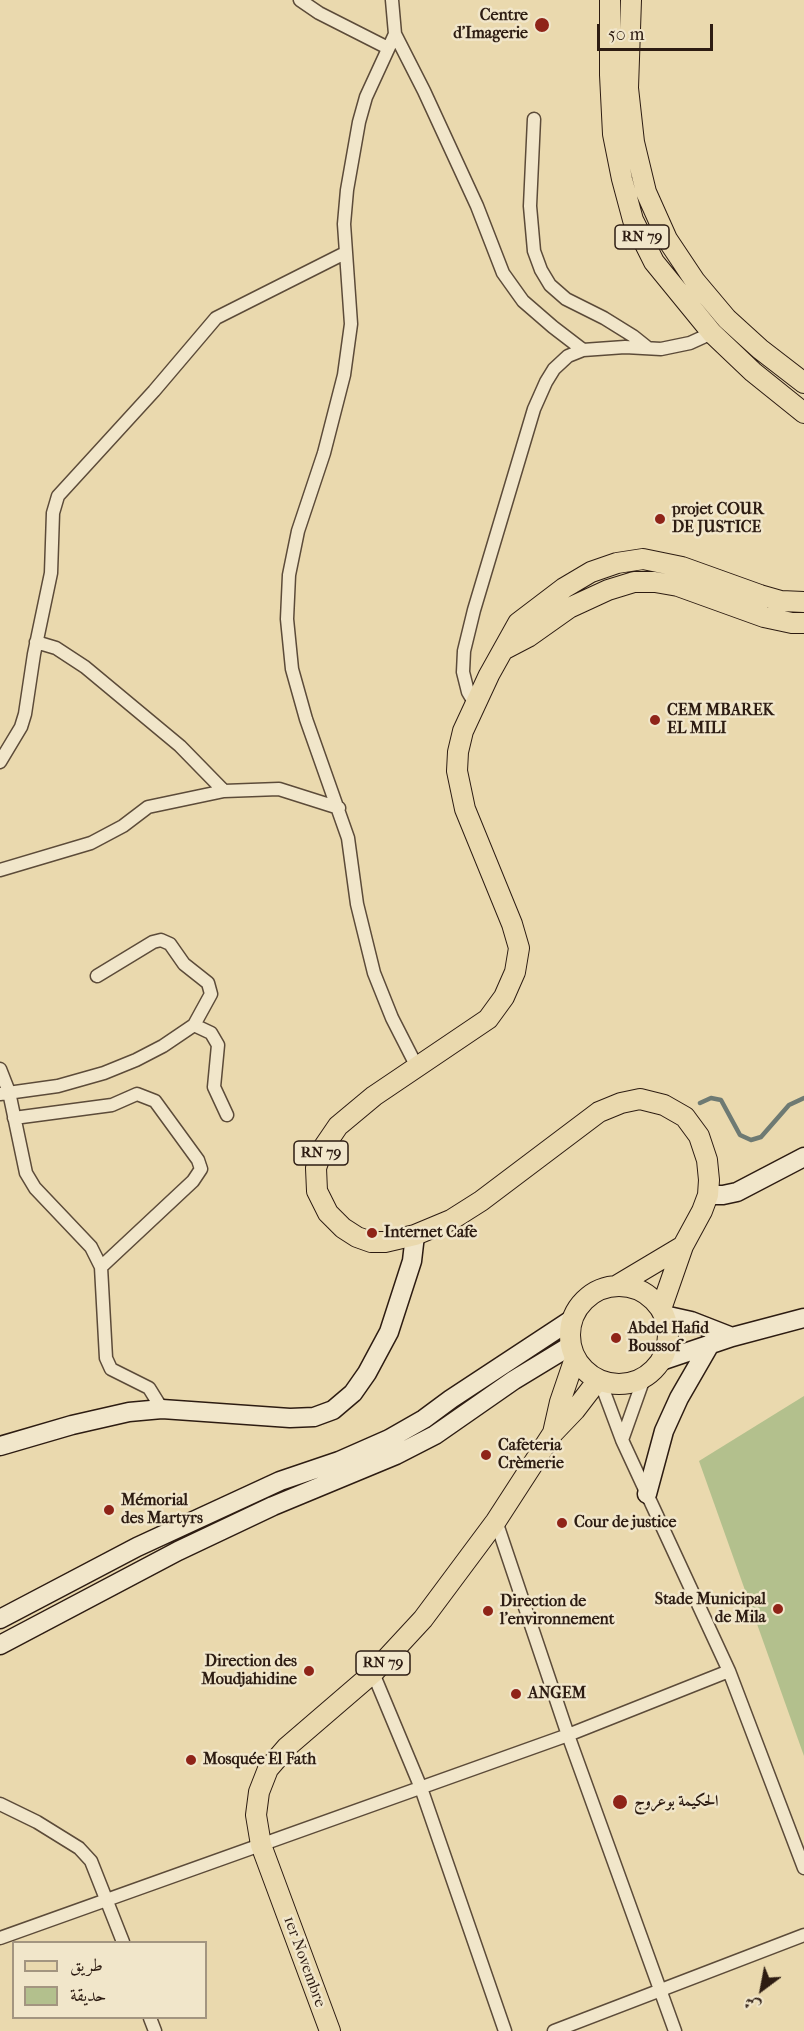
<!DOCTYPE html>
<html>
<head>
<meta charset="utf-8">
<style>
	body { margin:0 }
	#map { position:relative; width:804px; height:2031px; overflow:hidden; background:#ead9ae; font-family:"IM FELL French Canon",Amiri,serif }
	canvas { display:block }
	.legend { position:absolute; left:12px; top:1941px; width:195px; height:78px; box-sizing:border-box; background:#f1e6ca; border:2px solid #a39580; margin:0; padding:8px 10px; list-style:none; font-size:18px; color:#2d1c12 }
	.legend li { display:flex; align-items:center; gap:12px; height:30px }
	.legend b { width:30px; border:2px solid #a39580 }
	.north { position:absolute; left:732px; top:1959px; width:60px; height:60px; -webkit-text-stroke:4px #f1e6ca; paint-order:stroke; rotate:212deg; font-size:16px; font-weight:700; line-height:24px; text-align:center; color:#2d1c12 }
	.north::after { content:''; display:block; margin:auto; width:21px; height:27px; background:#2d1c12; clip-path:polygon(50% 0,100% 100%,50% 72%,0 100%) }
	.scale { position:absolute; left:597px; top:24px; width:116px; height:27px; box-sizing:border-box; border:3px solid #2d1c12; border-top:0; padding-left:8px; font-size:18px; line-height:21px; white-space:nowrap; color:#2d1c12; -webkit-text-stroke:4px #f1e6ca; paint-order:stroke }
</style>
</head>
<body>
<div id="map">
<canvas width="804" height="2031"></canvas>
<ul class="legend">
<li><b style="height:8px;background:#ead9ae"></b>طريق</li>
<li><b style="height:16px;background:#b3c08d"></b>حديقة</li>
</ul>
<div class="north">ش</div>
<div class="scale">50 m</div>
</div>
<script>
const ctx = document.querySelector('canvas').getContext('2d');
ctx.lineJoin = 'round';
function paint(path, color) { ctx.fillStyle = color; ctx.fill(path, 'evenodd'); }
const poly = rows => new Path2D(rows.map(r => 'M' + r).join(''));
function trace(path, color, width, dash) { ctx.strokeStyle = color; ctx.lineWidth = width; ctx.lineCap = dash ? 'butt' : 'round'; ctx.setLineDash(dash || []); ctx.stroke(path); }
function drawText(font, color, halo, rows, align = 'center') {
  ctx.font = font + ' "IM FELL French Canon",Amiri,serif'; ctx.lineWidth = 5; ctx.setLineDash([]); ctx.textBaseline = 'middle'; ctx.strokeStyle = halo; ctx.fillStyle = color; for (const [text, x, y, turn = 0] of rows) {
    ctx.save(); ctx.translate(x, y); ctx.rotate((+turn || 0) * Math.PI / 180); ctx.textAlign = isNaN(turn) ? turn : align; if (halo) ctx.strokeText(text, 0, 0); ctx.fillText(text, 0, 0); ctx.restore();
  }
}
paint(poly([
	[804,1396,804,1756,699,1461]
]), '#b3c08d');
trace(poly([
	[700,1103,711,1098,721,1100,740,1135,751,1140,761,1137,789,1105,804,1098]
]), '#6e7a73', 4.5);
const minor = poly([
	[300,0,319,13,388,48],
	[392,0,395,34,424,91,477,206,503,273,523,301,553,327,583,350],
	[395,34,366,97,359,122,347,190,344,224,351,324,344,375,324,453,298,531,289,575,287,619,292,669,306,719,348,838,357,904,374,973,392,1018,417,1067],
	[534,119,530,206,534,251,541,270,550,285,566,299,604,318,633,336,648,348],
	[36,642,56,648,85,667,180,746,224,791,279,789,339,808],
	[475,704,468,692,463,672,464,651,474,610,534,409,546,382,554,369,568,356,583,350,625,347,661,349,690,343,712,333],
	[0,762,21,727,25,714,34,654,51,573,53,513,58,496,154,391,216,318,345,253],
	[0,870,91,843,123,826,148,807,224,791],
	[194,1025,211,1033,218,1045,214,1087,227,1115],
	[0,1069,9,1092,26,1173,35,1188,91,1247,101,1267,106,1358,111,1369,149,1388,162,1409],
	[0,1094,58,1086,104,1073,136,1060,163,1046,194,1025,211,994,208,983,184,964,170,944,161,940,153,942,97,976],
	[14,1118,112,1105,137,1094,155,1101,198,1160,201,1169,193,1181,101,1267],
	[600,1381,622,1440,729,1671,804,1868],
	[622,1440,644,1378],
	[496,1521,568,1735,675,2031],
	[373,1673,421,1788,505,2031],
	[0,1804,37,1822,79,1848,91,1861,123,1942],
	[0,1938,568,1735,729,1671],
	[150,2018,155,2031],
	[554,2031,804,1935]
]);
const secondary = poly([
	[708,1195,723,1195,737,1192,804,1157],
	[664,1315,691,1321,732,1337],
	[661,1361,732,1337,804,1318],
	[0,1446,72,1425,129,1412,162,1409,290,1418,314,1417,333,1410,353,1393,367,1373,389,1332,412,1261,415,1235],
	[647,1494,664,1431,679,1398,709,1346],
	[0,1619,137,1547,280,1481,339,1461,389,1439,424,1419,451,1399,571,1320],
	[0,1645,178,1551,273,1506,396,1455,435,1435,514,1380,570,1346]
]);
const primary = poly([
	[610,0,610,75,613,134,622,179,633,220,654,262,712,333,753,372,804,413],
	[631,0,628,88,634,142,646,192,667,239,695,281,727,319,760,349,804,383],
	[505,649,528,637,569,608,608,590,634,582,655,582,678,586,764,617,792,623,804,623],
	'570 1335a49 49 0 1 1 98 0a49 49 0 1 1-98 0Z',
	[616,1286,683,1246],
	[661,1309,683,1246,702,1211,708,1195,709,1180,707,1160,699,1136,685,1117,664,1105,640,1099,621,1103,599,1112,481,1201,451,1220,415,1235,385,1242,371,1242,357,1237,343,1228,328,1213,317,1191,316,1168,323,1148,338,1126,374,1096,488,1019,504,997,515,972,519,948,512,924,465,809,457,771,458,752,463,731,489,675,518,623,564,588,591,572,617,563,643,559,682,567,760,595,781,601,804,602],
	[553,1433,560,1402,575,1358],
	[330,2031,261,1845,256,1815,259,1792,268,1769,287,1747,373,1673,423,1619,496,1521,553,1433,575,1410,598,1380]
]);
trace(minor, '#5c4b39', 15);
trace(secondary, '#2d1c12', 21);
trace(primary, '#2d1c12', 22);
trace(minor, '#f1e6ca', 12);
trace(secondary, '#f1e6ca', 18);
trace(primary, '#ead9ae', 20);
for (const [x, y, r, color] of [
	[542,25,8,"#8f2418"],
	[660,519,6,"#8f2418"],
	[655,720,6,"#8f2418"],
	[372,1233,6,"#8f2418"],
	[616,1338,6,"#8f2418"],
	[486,1455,6,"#8f2418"],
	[109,1510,6,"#8f2418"],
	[562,1523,6,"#8f2418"],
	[778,1609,6,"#8f2418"],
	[488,1611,6,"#8f2418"],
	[309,1671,6,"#8f2418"],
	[516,1694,6,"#8f2418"],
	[191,1760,6,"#8f2418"],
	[620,1802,8,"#8f2418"]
]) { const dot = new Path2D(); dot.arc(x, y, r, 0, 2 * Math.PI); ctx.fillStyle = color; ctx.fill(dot); trace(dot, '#f1e6ca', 2); }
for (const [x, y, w] of [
	[642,237,54],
	[321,1153,54],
	[383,1663,54]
]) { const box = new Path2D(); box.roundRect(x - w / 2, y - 12, w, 24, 4.5); ctx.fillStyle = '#f1e6ca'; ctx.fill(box); trace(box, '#2d1c12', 1.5); }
drawText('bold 15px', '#2d1c12', null, [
	["RN 79",642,237],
	["RN 79",321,1153],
	["RN 79",383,1663]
]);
drawText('bold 16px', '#2d1c12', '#f1e6ca', [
	["Centre",528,16,"right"],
	["d'Imagerie",528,34,"right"],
	["projet COUR",672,510],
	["DE JUSTICE",672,528],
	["CEM MBAREK",667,711],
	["EL MILI",667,729],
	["Internet Cafe",384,1233],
	["Abdel Hafid",628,1329],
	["Boussof",628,1347],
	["Cafeteria",498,1446],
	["Crèmerie",498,1464],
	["Mémorial",121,1501],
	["des Martyrs",121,1519],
	["Cour de justice",574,1523],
	["Stade Municipal",766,1600,"right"],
	["de Mila",766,1618,"right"],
	["Direction de",500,1602],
	["l'environnement",500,1620],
	["Direction des",297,1662,"right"],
	["Moudjahidine",297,1680,"right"],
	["ANGEM",528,1694],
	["Mosquée El Fath",203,1760],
	["الحكيمة بوعروج",634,1802]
], 'left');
drawText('16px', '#2d1c12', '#f1e6ca', [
	["1er Novembre",304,1962,70]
]);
</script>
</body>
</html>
